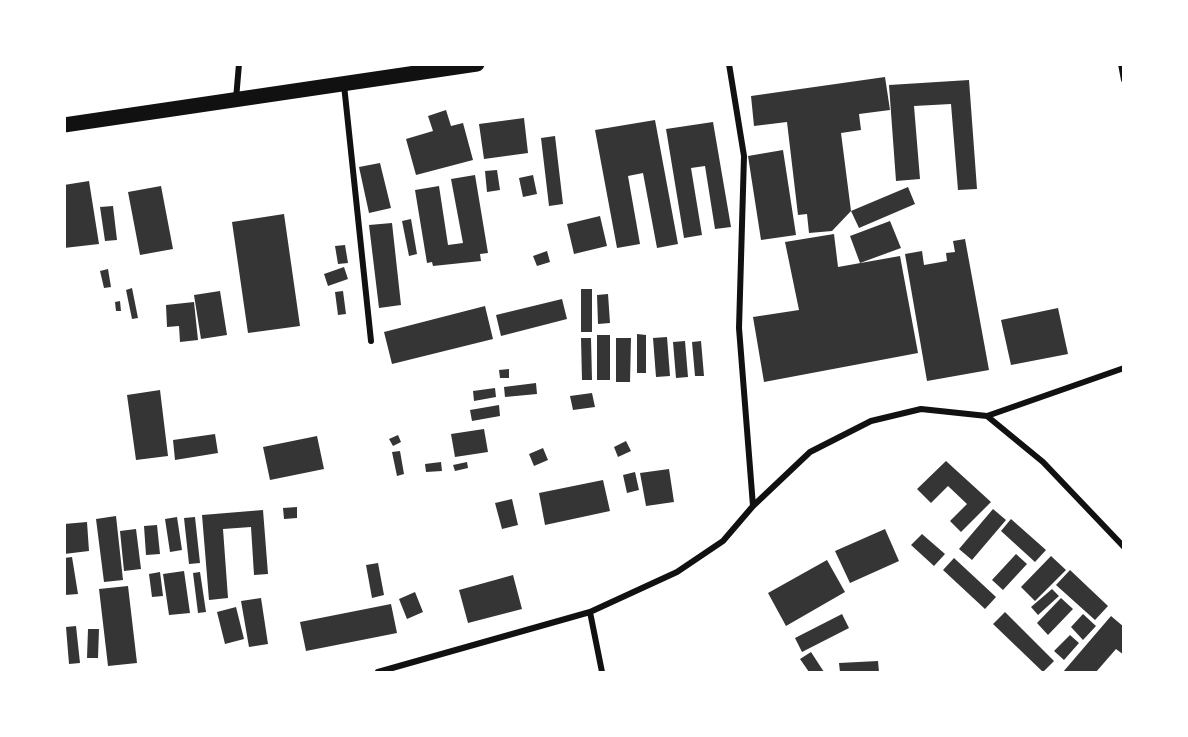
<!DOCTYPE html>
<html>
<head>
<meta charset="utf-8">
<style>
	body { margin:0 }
	#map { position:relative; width:1188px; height:737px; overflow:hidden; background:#fff; font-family:Karla,sans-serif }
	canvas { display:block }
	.frame { position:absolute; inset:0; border:66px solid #fff; pointer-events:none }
</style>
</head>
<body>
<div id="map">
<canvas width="1188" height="737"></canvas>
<div class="frame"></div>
</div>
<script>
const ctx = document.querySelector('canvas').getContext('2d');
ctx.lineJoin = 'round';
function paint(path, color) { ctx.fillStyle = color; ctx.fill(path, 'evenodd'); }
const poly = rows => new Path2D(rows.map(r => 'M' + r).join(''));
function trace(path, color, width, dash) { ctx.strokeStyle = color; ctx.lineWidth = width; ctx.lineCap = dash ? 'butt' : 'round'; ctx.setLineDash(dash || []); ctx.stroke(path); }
paint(poly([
	[885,77,890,110,859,114,861,130,841,133,851,211,832,231,809,233,807,214,798,215,787,122,754,126,751,96],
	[969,80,977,189,958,190,951,104,914,106,920,179,896,181,889,85],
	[446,110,451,126,463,123,473,160,416,175,406,139,433,131,428,116],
	[524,118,528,153,484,159,479,124],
	[655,120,678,244,657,248,643,173,628,176,640,244,617,248,595,130],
	[713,122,731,227,715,229,705,166,691,168,702,235,684,238,666,129],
	[555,136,563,204,549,206,541,138],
	[783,150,796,235,761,240,748,156],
	[380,163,391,208,369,213,359,167],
	[497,170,500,190,487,192,485,171],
	[475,175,488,253,480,254,481,261,433,266,432,262,427,263,415,190,439,186,448,245,463,243,451,179],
	[533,175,537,194,523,197,519,178],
	[89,181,99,244,64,248,64,185],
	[161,186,173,249,140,255,128,192],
	[908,187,915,204,859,228,851,211],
	[113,206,117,240,105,241,100,207],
	[284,214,300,326,248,333,232,222],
	[600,216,607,246,574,254,567,224],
	[411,219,417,254,409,256,402,221],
	[890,221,901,248,860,263,850,236],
	[392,223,401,305,379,308,369,225],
	[834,234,838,267,900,256,918,353,764,382,753,317,799,310,785,242],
	[965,239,989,370,927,381,905,254,922,251,924,265,947,261,946,253,955,252,953,241],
	[345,245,348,263,338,264,335,246],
	[547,251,550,262,537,266,533,256],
	[344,267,348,279,328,286,324,274],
	[108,269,111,287,104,288,100,271],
	[132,288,138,318,132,319,126,290],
	[581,289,592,289,592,332,581,332],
	[220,291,227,335,201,339,194,295],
	[343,291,346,314,338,315,335,292],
	[608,294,610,323,598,324,597,295],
	[562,299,567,319,501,336,496,315],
	[120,301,121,311,116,311,115,302],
	[194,302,198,340,180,342,179,326,167,327,166,305],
	[485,306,493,339,392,364,384,332],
	[1058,308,1068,354,1011,365,1001,320],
	[637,334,646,335,646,373,637,373],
	[597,335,610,335,610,380,597,380],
	[667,337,670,376,656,377,653,338],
	[581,338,591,338,592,380,582,380],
	[616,338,631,338,630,382,616,382],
	[685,341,688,377,676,378,673,342],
	[701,341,704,376,695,376,692,342],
	[509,369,509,378,500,378,499,370],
	[536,383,537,394,505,397,504,387],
	[495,388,496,397,474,401,473,391],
	[160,390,168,456,136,460,127,395],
	[592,393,595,407,573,410,570,396],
	[499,405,500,416,472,421,470,410],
	[484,429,488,452,455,457,451,434],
	[215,434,218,453,175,460,173,440],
	[398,435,401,442,393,446,389,439],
	[317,436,324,469,270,480,263,447],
	[626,441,631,451,618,457,614,447],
	[543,448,548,460,534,466,529,454],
	[400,451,404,474,397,476,392,452],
	[946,461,991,502,961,532,950,521,967,504,948,486,931,503,917,489],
	[441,462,442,471,426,472,425,464],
	[467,462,468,468,455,471,453,465],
	[669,469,674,502,646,506,640,473],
	[635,472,639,490,627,493,623,475],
	[603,480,610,511,545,525,539,493],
	[512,499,518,525,502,529,495,503],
	[297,507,297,518,284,519,283,508],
	[993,509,1006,520,972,560,959,549],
	[263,510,268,574,254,575,251,527,223,529,228,598,209,600,202,515],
	[116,516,123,580,104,582,96,519],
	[177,517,182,550,170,552,165,519],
	[195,517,200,563,189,564,184,518],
	[1011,519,1046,550,1035,562,1001,531],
	[87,522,89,551,64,554,64,524],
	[157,525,160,554,146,555,144,526],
	[136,529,141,569,124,571,120,531],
	[885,529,899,561,850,583,835,551],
	[922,534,945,554,934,566,911,545],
	[1016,554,1027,564,1003,590,992,580],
	[1051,556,1066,570,1035,601,1021,587],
	[72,557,78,594,65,595,64,558],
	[954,558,996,597,985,609,943,570],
	[827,560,845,592,786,626,768,593],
	[378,563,384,595,372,598,366,565],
	[1070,570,1108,606,1095,620,1056,585],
	[184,571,190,613,169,615,163,574],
	[160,572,163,596,152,597,149,574],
	[200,572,206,612,198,613,193,573],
	[513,575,522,609,468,623,459,590],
	[128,586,137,663,108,666,99,589],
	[1052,589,1059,596,1038,615,1031,607],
	[415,592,423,612,407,619,399,599],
	[261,598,268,644,249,647,241,601],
	[1061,598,1073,609,1048,635,1037,623],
	[391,604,397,633,306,651,300,622],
	[236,607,244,639,225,644,217,612],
	[1005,612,1054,661,1043,672,993,624],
	[842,614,849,628,802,652,795,638],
	[1083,614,1096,626,1083,640,1071,627],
	[1111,616,1124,627,1124,655,1116,649,1096,672,1063,672],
	[76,626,80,663,69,664,66,627],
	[88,629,99,629,98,658,87,658],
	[1070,635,1079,643,1064,660,1054,651],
	[811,652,824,672,809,672,800,659],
	[878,661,879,672,840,672,839,663]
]), '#353535');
trace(poly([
	[729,64,744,156,739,328,753,506],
	[1121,64,1124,80],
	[344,85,371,341],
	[236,99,239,64],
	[987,416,1124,368],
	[590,612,602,672],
	[378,672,590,612,677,572,723,541,753,506,810,452,871,421,921,409,987,416,1043,462,1124,547]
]), '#111', 6);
trace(poly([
	[64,125,477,64]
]), '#111', 15);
</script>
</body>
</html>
